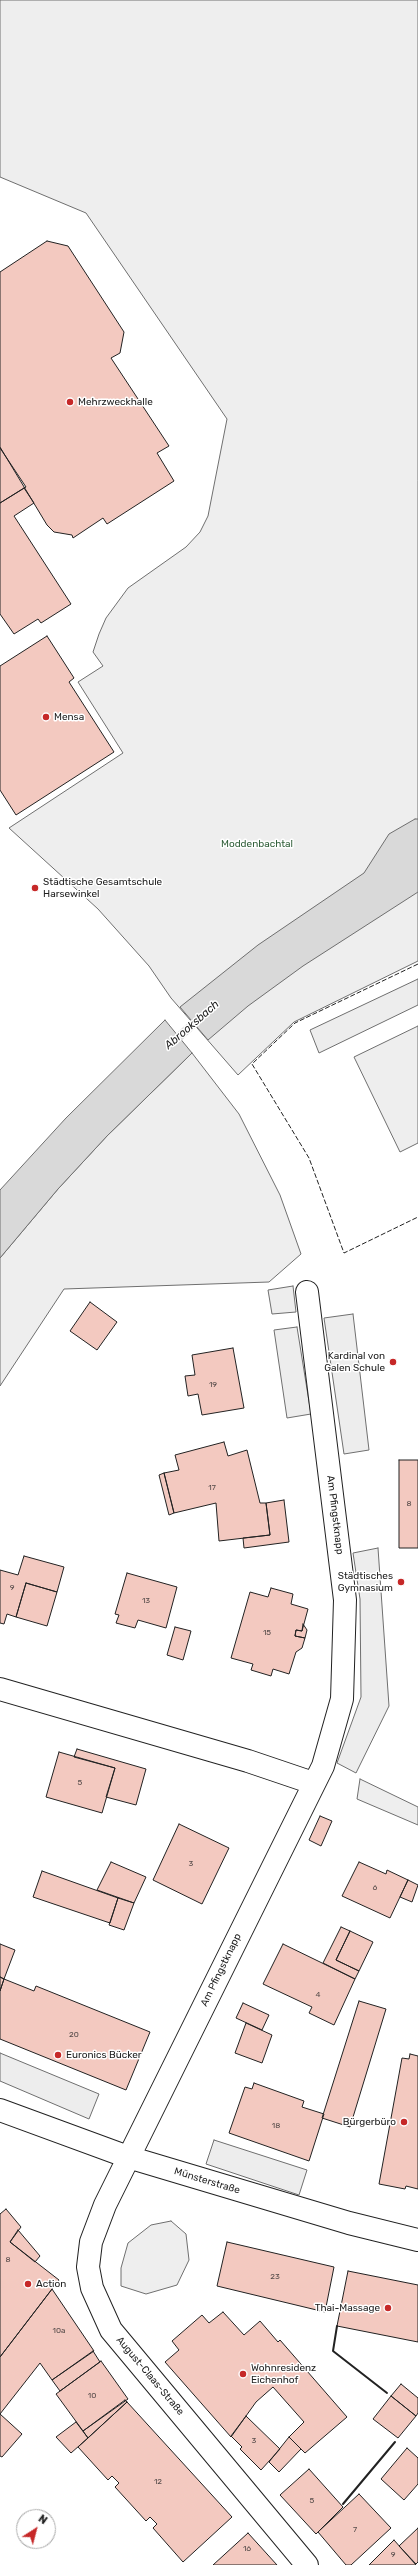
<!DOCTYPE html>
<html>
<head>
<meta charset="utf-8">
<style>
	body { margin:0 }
	#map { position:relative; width:418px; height:2565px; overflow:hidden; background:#fff; font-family:Rubik,sans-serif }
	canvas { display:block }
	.north { position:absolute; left:16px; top:2509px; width:40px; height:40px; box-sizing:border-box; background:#fff; border:1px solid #a7a7a7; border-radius:50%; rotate:36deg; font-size:11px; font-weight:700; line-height:16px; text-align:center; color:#222 }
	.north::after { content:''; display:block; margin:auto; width:14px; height:18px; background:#c62828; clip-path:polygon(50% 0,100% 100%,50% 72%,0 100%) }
</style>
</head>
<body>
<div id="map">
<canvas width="418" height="2565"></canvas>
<div class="north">N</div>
</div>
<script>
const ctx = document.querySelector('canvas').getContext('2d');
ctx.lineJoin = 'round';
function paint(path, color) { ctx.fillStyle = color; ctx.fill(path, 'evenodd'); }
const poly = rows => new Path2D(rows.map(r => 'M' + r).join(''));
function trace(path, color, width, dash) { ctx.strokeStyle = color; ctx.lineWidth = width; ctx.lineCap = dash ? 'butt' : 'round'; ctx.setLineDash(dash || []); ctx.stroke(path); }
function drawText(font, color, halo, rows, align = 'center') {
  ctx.font = font + ' Rubik,sans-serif'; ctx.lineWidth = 3; ctx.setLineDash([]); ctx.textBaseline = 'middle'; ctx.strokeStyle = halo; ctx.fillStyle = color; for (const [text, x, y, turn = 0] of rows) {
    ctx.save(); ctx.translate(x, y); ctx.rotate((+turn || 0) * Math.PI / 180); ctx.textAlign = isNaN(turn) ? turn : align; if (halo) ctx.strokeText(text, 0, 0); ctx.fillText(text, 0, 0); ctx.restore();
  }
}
const green = poly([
	[0,0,418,0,418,961,294,1022,238,1075,171,998,149,966,98,909,9,828,123,753,78,682,103,666,93,652,99,634,106,618,128,588,186,547,200,532,208,516,227,419,86,213,0,177,0,0],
	[418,1026,418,1143,400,1152,354,1057,418,1026],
	[192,1053,239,1114,280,1195,301,1254,269,1282,64,1289,0,1386,0,1258,58,1189,107,1136,192,1053],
	[360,1779,418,1807,418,1825,357,1799,360,1779],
	[171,2221,186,2234,189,2260,177,2285,146,2294,121,2286,121,2268,128,2243,151,2225,171,2221]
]);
paint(green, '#eee');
trace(green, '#6f6f6f', 1);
const parking = poly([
	[418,979,418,1005,319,1053,310,1030,418,979],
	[293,1286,296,1312,272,1314,268,1290,293,1286],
	[353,1314,369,1450,344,1454,324,1318,353,1314],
	[297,1327,311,1414,287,1418,274,1330,297,1327],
	[378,1548,389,1706,356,1773,337,1763,361,1697,360,1599,353,1553,378,1548],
	[0,2053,99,2094,89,2119,0,2081,0,2053],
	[214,2140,307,2170,299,2195,206,2164,214,2140]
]);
paint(parking, '#ededed');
trace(parking, '#6f6f6f', 1);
const water = poly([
	[415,819,418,819,418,892,303,966,248,1006,208,1040,180,1007,258,945,364,873,389,834,415,819],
	[165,1020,192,1053,107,1136,58,1189,0,1258,0,1190,66,1118,165,1020]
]);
paint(water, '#d9d9d9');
trace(water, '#6f6f6f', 1);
trace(poly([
	[170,1045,202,1016]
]), '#d9d9d9', 9);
const building = poly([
	[47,241,68,246,124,332,120,353,111,358,169,446,157,453,174,481,107,524,103,518,73,538,72,535,54,532,47,525,0,447,0,272,47,241],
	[0,448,26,487,0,503,0,448],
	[24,488,34,503,14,516,71,604,41,623,38,619,14,634,0,614,0,503,24,488],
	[47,636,74,678,69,682,114,752,16,815,0,790,0,666,47,636],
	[90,1302,117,1322,97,1350,70,1331,90,1302],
	[233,1348,244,1408,202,1415,198,1394,188,1396,185,1376,195,1375,192,1355,233,1348],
	[224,1442,228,1456,247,1450,260,1503,266,1503,270,1535,219,1541,216,1503,174,1513,164,1473,179,1470,175,1455,224,1442],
	[399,1460,418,1460,418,1548,399,1548,399,1460],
	[164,1473,174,1513,169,1515,159,1475,164,1473],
	[284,1500,289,1542,244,1548,243,1538,270,1535,266,1503,284,1500],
	[24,1556,64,1567,57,1592,26,1583,16,1617,7,1614,4,1624,0,1623,0,1570,18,1575,24,1556],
	[127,1573,177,1587,166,1628,138,1620,135,1628,116,1623,119,1615,115,1614,127,1573],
	[26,1583,57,1592,47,1626,16,1617,26,1583],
	[271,1588,293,1594,291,1604,308,1609,302,1631,296,1630,295,1636,305,1638,302,1648,296,1652,289,1674,273,1669,271,1676,251,1670,253,1664,231,1658,250,1592,268,1597,271,1588],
	[303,1624,307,1630,305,1638,295,1636,296,1630,302,1631,303,1624],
	[175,1627,191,1631,183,1660,167,1655,175,1627],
	[77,1749,146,1769,136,1805,106,1797,115,1768,74,1757,77,1749],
	[59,1752,115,1768,102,1813,46,1797,59,1752],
	[320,1816,332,1821,321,1846,309,1840,320,1816],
	[179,1824,229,1848,202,1904,153,1880,179,1824],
	[111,1862,146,1877,134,1903,97,1890,111,1862],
	[359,1862,386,1874,387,1870,408,1880,390,1918,342,1896,359,1862],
	[42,1871,118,1898,110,1923,33,1897,42,1871],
	[408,1880,418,1885,412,1902,400,1897,408,1880],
	[118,1898,134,1903,124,1930,109,1925,118,1898],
	[341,1927,350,1931,336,1960,359,1971,355,1979,323,1963,341,1927],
	[350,1931,373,1942,359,1971,336,1960,350,1931],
	[0,1944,15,1950,4,1979,0,1977,0,1944],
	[283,1944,355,1979,334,2025,309,2013,312,2007,263,1984,283,1944],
	[0,1977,4,1979,0,1991,0,1977],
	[4,1979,34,1991,36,1986,150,2032,126,2090,0,2039,0,1991,4,1979],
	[359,2001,386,2009,350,2127,322,2118,359,2001],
	[243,2003,269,2015,262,2030,236,2018,243,2003],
	[246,2023,272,2035,262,2063,235,2053,246,2023],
	[410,2054,418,2056,418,2189,406,2186,405,2189,379,2184,402,2058,409,2059,410,2054],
	[254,2083,304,2101,302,2107,324,2114,309,2161,229,2133,245,2087,252,2089,254,2083],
	[6,2209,21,2227,10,2242,59,2280,0,2357,0,2214,6,2209],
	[18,2230,40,2256,35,2262,10,2242,18,2230],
	[227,2242,334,2267,325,2312,217,2286,227,2242],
	[348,2271,418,2285,418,2342,337,2326,348,2271],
	[52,2289,94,2351,52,2380,40,2363,0,2414,0,2357,52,2289],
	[223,2312,244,2335,260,2321,278,2342,280,2340,347,2417,305,2453,289,2437,304,2422,273,2387,256,2402,231,2437,165,2362,179,2350,172,2341,202,2315,209,2323,223,2312],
	[93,2351,100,2362,60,2391,52,2380,93,2351],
	[101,2361,128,2399,83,2431,56,2394,101,2361],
	[401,2384,418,2398,418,2413,416,2416,391,2396,401,2384],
	[391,2396,416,2416,398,2438,373,2419,391,2396],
	[125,2400,127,2402,88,2438,83,2431,125,2400],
	[127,2402,232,2517,183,2562,153,2528,157,2524,150,2517,146,2521,115,2487,119,2483,112,2476,108,2480,78,2447,127,2402],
	[0,2414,22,2434,2,2457,0,2456,0,2414],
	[246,2416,280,2449,261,2470,240,2449,242,2447,231,2436,246,2416],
	[76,2422,88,2438,71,2453,56,2437,76,2422],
	[289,2437,301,2449,279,2472,269,2462,289,2437],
	[407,2448,418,2458,418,2484,404,2500,381,2479,407,2448],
	[309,2469,343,2507,316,2534,280,2495,309,2469],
	[359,2494,391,2528,351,2565,346,2565,318,2532,359,2494],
	[418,2528,418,2562,416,2564,399,2546,418,2528],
	[248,2533,277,2565,213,2565,248,2533],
	[394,2540,416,2565,369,2565,394,2540]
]);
paint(building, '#f3c9c0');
trace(building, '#222', 1);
const street = poly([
	[0,1689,248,1761,313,1783],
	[0,2110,128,2157,349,2223,418,2240],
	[307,2565,111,2330,92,2288,88,2267,91,2242,105,2205,323,1766,342,1699,345,1600,307,1292]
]);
trace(street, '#222', 24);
trace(street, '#fff', 22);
trace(poly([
	[418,964,295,1023,252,1064,309,1158,344,1253,418,1217]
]), '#222', 1, [5, 2]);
trace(poly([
	[337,2326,333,2351,387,2393],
	[343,2504,395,2442]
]), '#222', 2);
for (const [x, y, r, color] of [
	[70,402,4,"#c62828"],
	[46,717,4,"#c62828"],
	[35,888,4,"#c62828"],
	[393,1362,4,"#c62828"],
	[401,1582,4,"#c62828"],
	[58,2055,4,"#c62828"],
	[404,2122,4,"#c62828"],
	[28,2284,4,"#c62828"],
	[388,2308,4,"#c62828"],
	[243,2374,4,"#c62828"]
]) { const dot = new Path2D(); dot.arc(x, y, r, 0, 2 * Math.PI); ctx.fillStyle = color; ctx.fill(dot); trace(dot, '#fff', 1.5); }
drawText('8px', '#564c4a', null, [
	["19",213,1385],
	["17",212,1488],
	["8",409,1504],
	["9",12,1588],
	["13",146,1601],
	["15",267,1633],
	["5",80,1783],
	["3",191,1864],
	["6",375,1888],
	["4",318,1995],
	["20",74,2035],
	["18",276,2126],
	["8",8,2260],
	["23",275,2277],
	["10a",59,2331],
	["10",92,2396],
	["3",254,2441],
	["12",158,2482],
	["5",312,2501],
	["7",355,2530],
	["16",247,2549],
	["9",393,2555]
]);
drawText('10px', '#222', '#fff', [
	["Mehrzweckhalle",78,402],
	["Mensa",54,717],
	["Städtische Gesamtschule",43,882],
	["Harsewinkel",43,894],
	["Kardinal von",385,1356,"right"],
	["Galen Schule",385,1368,"right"],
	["Städtisches",393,1576,"right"],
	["Gymnasium",393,1588,"right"],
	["Euronics Bücker",66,2055],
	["Bürgerbüro",396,2122,"right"],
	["Action",36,2284],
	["Thai-Massage",380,2308,"right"],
	["Wohnresidenz",251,2368],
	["Eichenhof",251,2380]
], 'left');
drawText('10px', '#2f5e38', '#fff', [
	["Moddenbachtal",257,844]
]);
drawText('10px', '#222', '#fff', [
	["Am Pfingstknapp",335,1515,83],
	["Am Pfingstknapp",221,1970,-64],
	["Münsterstraße",207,2181,17],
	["August-Claas-Straße",150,2376,50]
]);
drawText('italic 11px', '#222', '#fff', [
	["Abrooksbach",192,1025,-41]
]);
</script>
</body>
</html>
